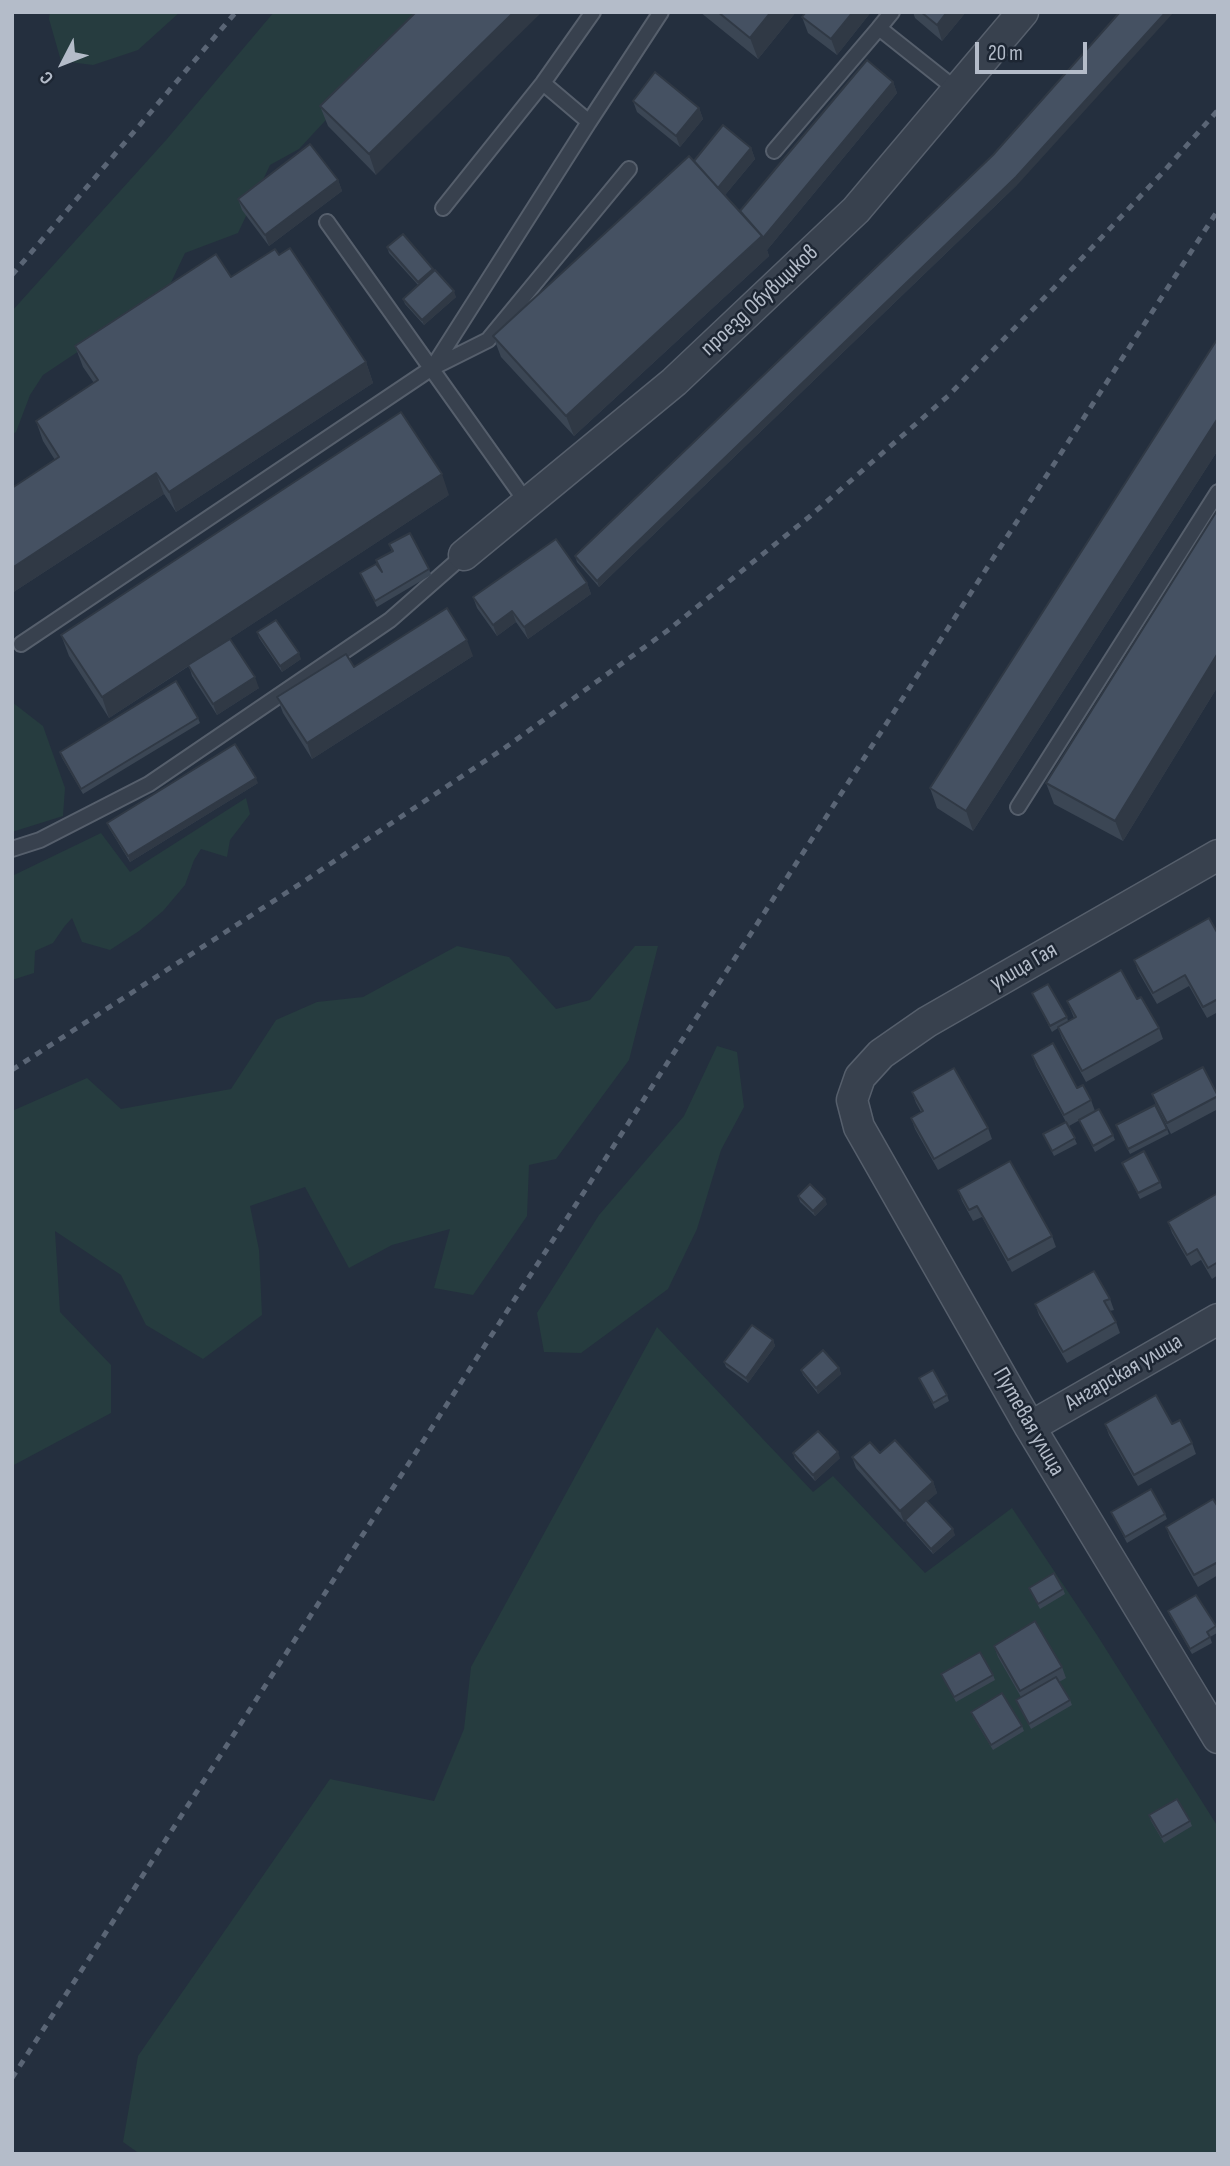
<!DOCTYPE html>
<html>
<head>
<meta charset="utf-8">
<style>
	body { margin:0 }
	#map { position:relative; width:1230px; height:2166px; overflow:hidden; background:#242f3e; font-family:"Sofia Sans Condensed",sans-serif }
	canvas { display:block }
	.frame { position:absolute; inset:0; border:14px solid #b4bcc9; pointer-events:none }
	.north { position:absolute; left:28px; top:28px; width:70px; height:70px; -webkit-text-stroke:5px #1d2633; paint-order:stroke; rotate:228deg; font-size:19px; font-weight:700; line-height:28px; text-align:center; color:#b4bcc9 }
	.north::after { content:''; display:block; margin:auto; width:24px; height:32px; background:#b4bcc9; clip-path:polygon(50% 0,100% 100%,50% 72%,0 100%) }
	.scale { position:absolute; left:975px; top:42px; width:112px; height:32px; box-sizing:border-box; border:4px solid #b4bcc9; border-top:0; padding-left:9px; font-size:21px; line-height:24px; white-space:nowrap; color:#b4bcc9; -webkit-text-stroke:5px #1d2633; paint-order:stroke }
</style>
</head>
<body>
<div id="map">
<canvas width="1230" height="2166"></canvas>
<div class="frame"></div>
<div class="north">С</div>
<div class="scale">20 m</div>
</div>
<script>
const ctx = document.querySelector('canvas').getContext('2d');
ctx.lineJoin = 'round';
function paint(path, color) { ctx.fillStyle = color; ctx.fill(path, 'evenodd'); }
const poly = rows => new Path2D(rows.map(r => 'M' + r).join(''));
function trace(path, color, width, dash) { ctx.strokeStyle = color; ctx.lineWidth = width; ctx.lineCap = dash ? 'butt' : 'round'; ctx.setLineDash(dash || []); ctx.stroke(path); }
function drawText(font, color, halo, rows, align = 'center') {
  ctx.font = font + ' "Sofia Sans Condensed",sans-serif'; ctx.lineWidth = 5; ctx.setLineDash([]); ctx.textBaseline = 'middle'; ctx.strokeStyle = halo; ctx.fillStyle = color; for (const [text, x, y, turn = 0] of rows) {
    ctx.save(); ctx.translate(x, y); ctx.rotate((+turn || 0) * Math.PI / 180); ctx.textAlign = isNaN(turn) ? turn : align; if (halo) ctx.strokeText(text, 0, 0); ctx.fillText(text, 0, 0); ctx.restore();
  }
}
paint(poly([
	[50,12,180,12,138,50,93,65,61,61,49,19],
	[274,12,426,12,299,149,270,165,238,233,185,253,166,293,43,375,30,395,16,432,12,435,12,311,167,139],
	[12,702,43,726,65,788,63,816,12,832],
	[246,798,250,814,230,840,227,857,201,849,194,860,185,885,163,911,139,931,110,950,82,942,72,918,64,927,53,943,35,951,34,973,12,980,12,876,101,833,130,872],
	[457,946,509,957,556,1009,590,1000,635,946,658,946,629,1060,556,1159,529,1165,527,1216,473,1295,434,1288,450,1229,392,1245,349,1268,305,1187,250,1206,259,1250,262,1315,203,1359,146,1325,121,1275,55,1231,60,1312,111,1365,111,1413,12,1466,12,1111,87,1078,121,1109,231,1089,276,1020,317,1002,363,997],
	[717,1046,737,1052,744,1107,721,1150,697,1229,668,1289,581,1353,544,1352,537,1313,599,1215,684,1116],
	[657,1327,813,1492,833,1476,925,1573,1012,1508,1097,1635,1218,1827,1218,2154,140,2154,123,2142,138,2056,330,1779,434,1801,464,1729,471,1667]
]), '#263c3f');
const lane = poly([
	[879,28,892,12],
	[543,83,589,122,661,12],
	[774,151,879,28,957,90],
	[443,208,543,83,593,12],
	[327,222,527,503],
	[433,367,589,122],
	[21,644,432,368,488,340,629,169],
	[1018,807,1218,492],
	[12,849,40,840,149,784,390,620,464,555]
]);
const street = poly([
	[464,555,674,382,856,210,1023,12],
	[1218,855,927,1022,881,1054,860,1077,852,1100,859,1127,1030,1427,1218,1738],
	[1030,1427,1218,1319]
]);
trace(lane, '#565f6c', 18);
trace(street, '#565f6c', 33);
trace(lane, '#38414e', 14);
trace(street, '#38414e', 30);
trace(poly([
	[12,275,236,12],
	[12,1070,303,882,506,747,667,631,809,517,948,396,1053,289,1165,170,1218,110],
	[12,2078,1218,210]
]), '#5a6575', 5, [7, 7]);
paint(poly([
	[416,12,376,175,328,126,320,106],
	[700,12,796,12,758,59],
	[806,12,871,12,837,55,808,33,802,17],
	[913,12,966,12,942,41,915,18],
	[893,82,897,93,767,250,769,256,574,436,501,357,493,336,694,161,751,148,755,159,725,195,740,211],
	[633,101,699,108,703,119,680,147,637,112],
	[338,180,342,191,269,246,242,210,238,199],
	[1019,183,599,587,577,562,575,556],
	[387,247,434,270,456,297,424,325,405,304,403,299,418,285,389,253],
	[279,255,366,362,373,383,176,512,164,494,12,593,12,488,55,460,43,441,36,421,94,383,83,367,75,346],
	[1218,338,1218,450,973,831,937,808,930,788],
	[449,495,214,649,259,688,217,715,192,676,189,666,109,718,69,656,61,635],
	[1218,509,1218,686,1123,841,1054,804,1046,783],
	[389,544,429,569,431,575,377,607,360,573,379,568,376,560,392,552],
	[587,583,591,594,528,639,516,622,497,636,477,608,473,597],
	[257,632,301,659,282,672,259,638],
	[473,656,312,759,283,713,277,697,354,667],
	[198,718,200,723,83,794,62,758,60,752],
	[258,783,130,862,109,828,107,823],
	[1218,934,1218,1012,1207,1018,1189,986,1157,1004,1138,971,1134,960],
	[1032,993,1067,1017,1068,1021,1074,1018,1067,1001,1137,999,1159,1028,1163,1039,1086,1082,1062,1038,1058,1028,1052,1032],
	[1032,1055,1077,1088,1091,1100,1095,1111,1113,1135,1115,1140,1095,1152,1079,1120,1087,1116,1069,1126,1077,1144,1054,1156,1043,1134,1066,1122,1036,1066],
	[912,1092,988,1128,992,1139,938,1170,915,1129,911,1118,921,1112,916,1103],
	[1152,1094,1218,1096,1218,1109,1171,1134,1156,1105],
	[1116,1125,1167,1129,1169,1134,1130,1154],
	[1122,1163,1160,1182,1162,1188,1140,1199],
	[958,1190,1052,1236,1056,1247,1012,1272,982,1217,973,1221,962,1201],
	[1218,1193,1218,1275,1212,1279,1201,1260,1191,1266,1172,1233,1168,1222],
	[798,1196,827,1204,815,1216,800,1202],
	[1110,1299,1114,1310,1110,1311,1116,1322,1120,1333,1067,1363,1039,1315,1035,1304],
	[773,1340,775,1346,748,1383,726,1367,724,1362],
	[839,1368,841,1374,818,1394,803,1375,801,1370],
	[919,1378,947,1395,949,1401,935,1409],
	[1105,1424,1192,1443,1196,1454,1138,1486,1109,1435],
	[793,1453,840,1458,815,1481,795,1459],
	[880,1453,933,1482,937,1493,927,1501,955,1535,933,1554,907,1525,905,1521,904,1522,856,1468,852,1457],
	[1218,1507,1218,1575,1198,1587,1170,1538,1166,1527],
	[1111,1512,1165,1514,1167,1519,1127,1543],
	[1029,1588,1063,1589,1065,1594,1040,1609],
	[1168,1611,1216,1626,1218,1630,1218,1635,1217,1633,1210,1637,1212,1643,1192,1654,1170,1616],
	[994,1646,1062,1667,1066,1678,1059,1682,1070,1700,1072,1705,1031,1729,1016,1700,1021,1697,998,1657],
	[941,1674,993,1675,995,1680,956,1702],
	[971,1712,1022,1726,1024,1731,993,1750,973,1717],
	[1149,1815,1190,1821,1192,1826,1164,1843,1151,1821]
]), '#3b4654');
paint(poly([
	[514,12,542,12,376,175,369,154],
	[771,12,796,12,758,59,750,38],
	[853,12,871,12,837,55,831,39],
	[947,12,966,12,942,41,937,25],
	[1166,12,1174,12,1019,183,599,587,597,581],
	[893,82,897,93,767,250,769,256,574,436,566,416],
	[699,108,703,119,680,147,676,136],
	[751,148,755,159,720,201,716,190],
	[338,180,342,191,269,246,265,235],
	[433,269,435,274,420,288,418,282],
	[454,291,456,297,424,325,422,320],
	[366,362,373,383,176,512,169,492],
	[1218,418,1218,450,973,831,966,811],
	[156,473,164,494,12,593,12,568],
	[442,474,449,495,109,718,102,697],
	[587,583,591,594,528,639,524,627],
	[512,611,516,622,497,636,493,625],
	[467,640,473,656,312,759,307,743],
	[299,653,301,659,282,672,280,666],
	[1218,653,1218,686,1123,841,1115,821],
	[255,677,259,688,217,715,213,704],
	[256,778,258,783,130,862,128,856],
	[825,1199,827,1204,815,1216,813,1211],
	[773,1340,775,1346,748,1383,746,1378],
	[839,1368,841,1374,818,1394,816,1388],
	[838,1452,840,1458,815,1481,813,1475],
	[933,1482,937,1493,904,1522,900,1511],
	[953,1529,955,1535,933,1554,931,1549]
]), '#303945');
const building = poly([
	[416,12,514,12,369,154,320,106,416,12],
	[718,12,771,12,750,38,718,12],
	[806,12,853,12,831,39,802,17,806,12],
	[921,12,947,12,937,25,921,12],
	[1120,12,1166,12,1016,177,597,581,575,556,993,155,1120,12],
	[867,60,893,82,763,238,762,236,740,211,867,60],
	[655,72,699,108,676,136,633,101,655,72],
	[723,125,751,148,718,188,694,161,723,125],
	[310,144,338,180,265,235,238,199,310,144],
	[689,156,762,236,566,416,493,336,689,156],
	[403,234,433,269,418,282,387,247,403,234],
	[290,248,366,362,169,492,156,473,12,568,12,488,59,457,36,421,98,380,75,346,216,254,231,277,275,249,279,255,290,248],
	[435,270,454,291,422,320,403,299,435,270],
	[1218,338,1218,418,966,811,930,788,1218,338],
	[401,412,442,474,102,697,61,635,401,412],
	[1218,509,1218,653,1115,821,1046,783,1218,509],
	[410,533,429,569,375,601,360,573,376,564,382,572,376,560,393,551,389,544,410,533],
	[556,539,587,583,524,627,512,611,493,625,473,597,556,539],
	[447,608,467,640,307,743,277,697,346,654,354,667,447,608],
	[276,620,299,653,280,666,257,632,276,620],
	[230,639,255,677,213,704,188,665,230,639],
	[176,681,198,718,81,789,60,752,176,681],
	[235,744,256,778,128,856,107,823,235,744],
	[1209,918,1218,934,1218,999,1203,1007,1185,975,1153,993,1134,960,1209,918],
	[1121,970,1137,999,1141,997,1159,1028,1082,1071,1058,1027,1076,1017,1067,1001,1121,970],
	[1048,984,1067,1017,1050,1026,1032,993,1048,984],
	[1053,1043,1077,1088,1083,1085,1091,1100,1064,1115,1032,1055,1053,1043],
	[1203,1067,1218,1096,1167,1123,1152,1094,1203,1067],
	[954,1068,988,1128,934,1159,911,1118,923,1111,912,1092,954,1068],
	[1155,1105,1167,1129,1128,1149,1116,1125,1155,1105],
	[1099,1109,1113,1135,1093,1146,1079,1120,1099,1109],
	[1066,1122,1075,1138,1052,1151,1043,1134,1066,1122],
	[1144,1151,1160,1182,1138,1193,1122,1163,1144,1151],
	[1010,1161,1052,1236,1008,1260,977,1206,969,1210,958,1190,1010,1161],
	[810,1184,825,1199,813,1211,798,1196,810,1184],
	[1218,1193,1218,1262,1208,1268,1197,1249,1187,1255,1168,1222,1218,1193],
	[1094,1271,1110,1299,1104,1301,1116,1322,1063,1352,1035,1304,1094,1271],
	[752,1325,773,1340,746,1378,724,1362,752,1325],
	[823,1350,839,1368,816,1388,801,1370,823,1350],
	[933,1370,947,1395,933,1403,919,1378,933,1370],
	[1156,1395,1172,1424,1180,1420,1192,1443,1134,1475,1105,1424,1156,1395],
	[818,1431,838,1452,813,1475,793,1453,818,1431],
	[895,1440,933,1482,900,1511,852,1457,870,1442,880,1453,895,1440],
	[1151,1489,1165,1514,1125,1537,1111,1512,1151,1489],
	[1213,1499,1218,1507,1218,1562,1194,1575,1166,1527,1213,1499],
	[926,1500,953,1529,931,1549,905,1520,926,1500],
	[1054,1573,1063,1589,1038,1604,1029,1588,1054,1573],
	[1196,1595,1216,1626,1207,1632,1210,1637,1190,1649,1168,1611,1196,1595],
	[1035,1621,1062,1667,1020,1691,994,1646,1035,1621],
	[980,1652,993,1675,954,1697,941,1674,980,1652],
	[1056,1677,1070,1700,1029,1724,1016,1700,1056,1677],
	[1002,1693,1022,1726,991,1745,971,1712,1002,1693],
	[1177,1799,1190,1821,1162,1837,1149,1815,1177,1799]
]);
paint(building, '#455162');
trace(building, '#303945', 2);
drawText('23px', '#b4bcc9', '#1d2633', [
	["проезд Обувщиков",760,301,-43],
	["улица Гая",1024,967,-30],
	["Ангарская улица",1124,1373,-30],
	["Путевая улица",1028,1422,60]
]);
</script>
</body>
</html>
